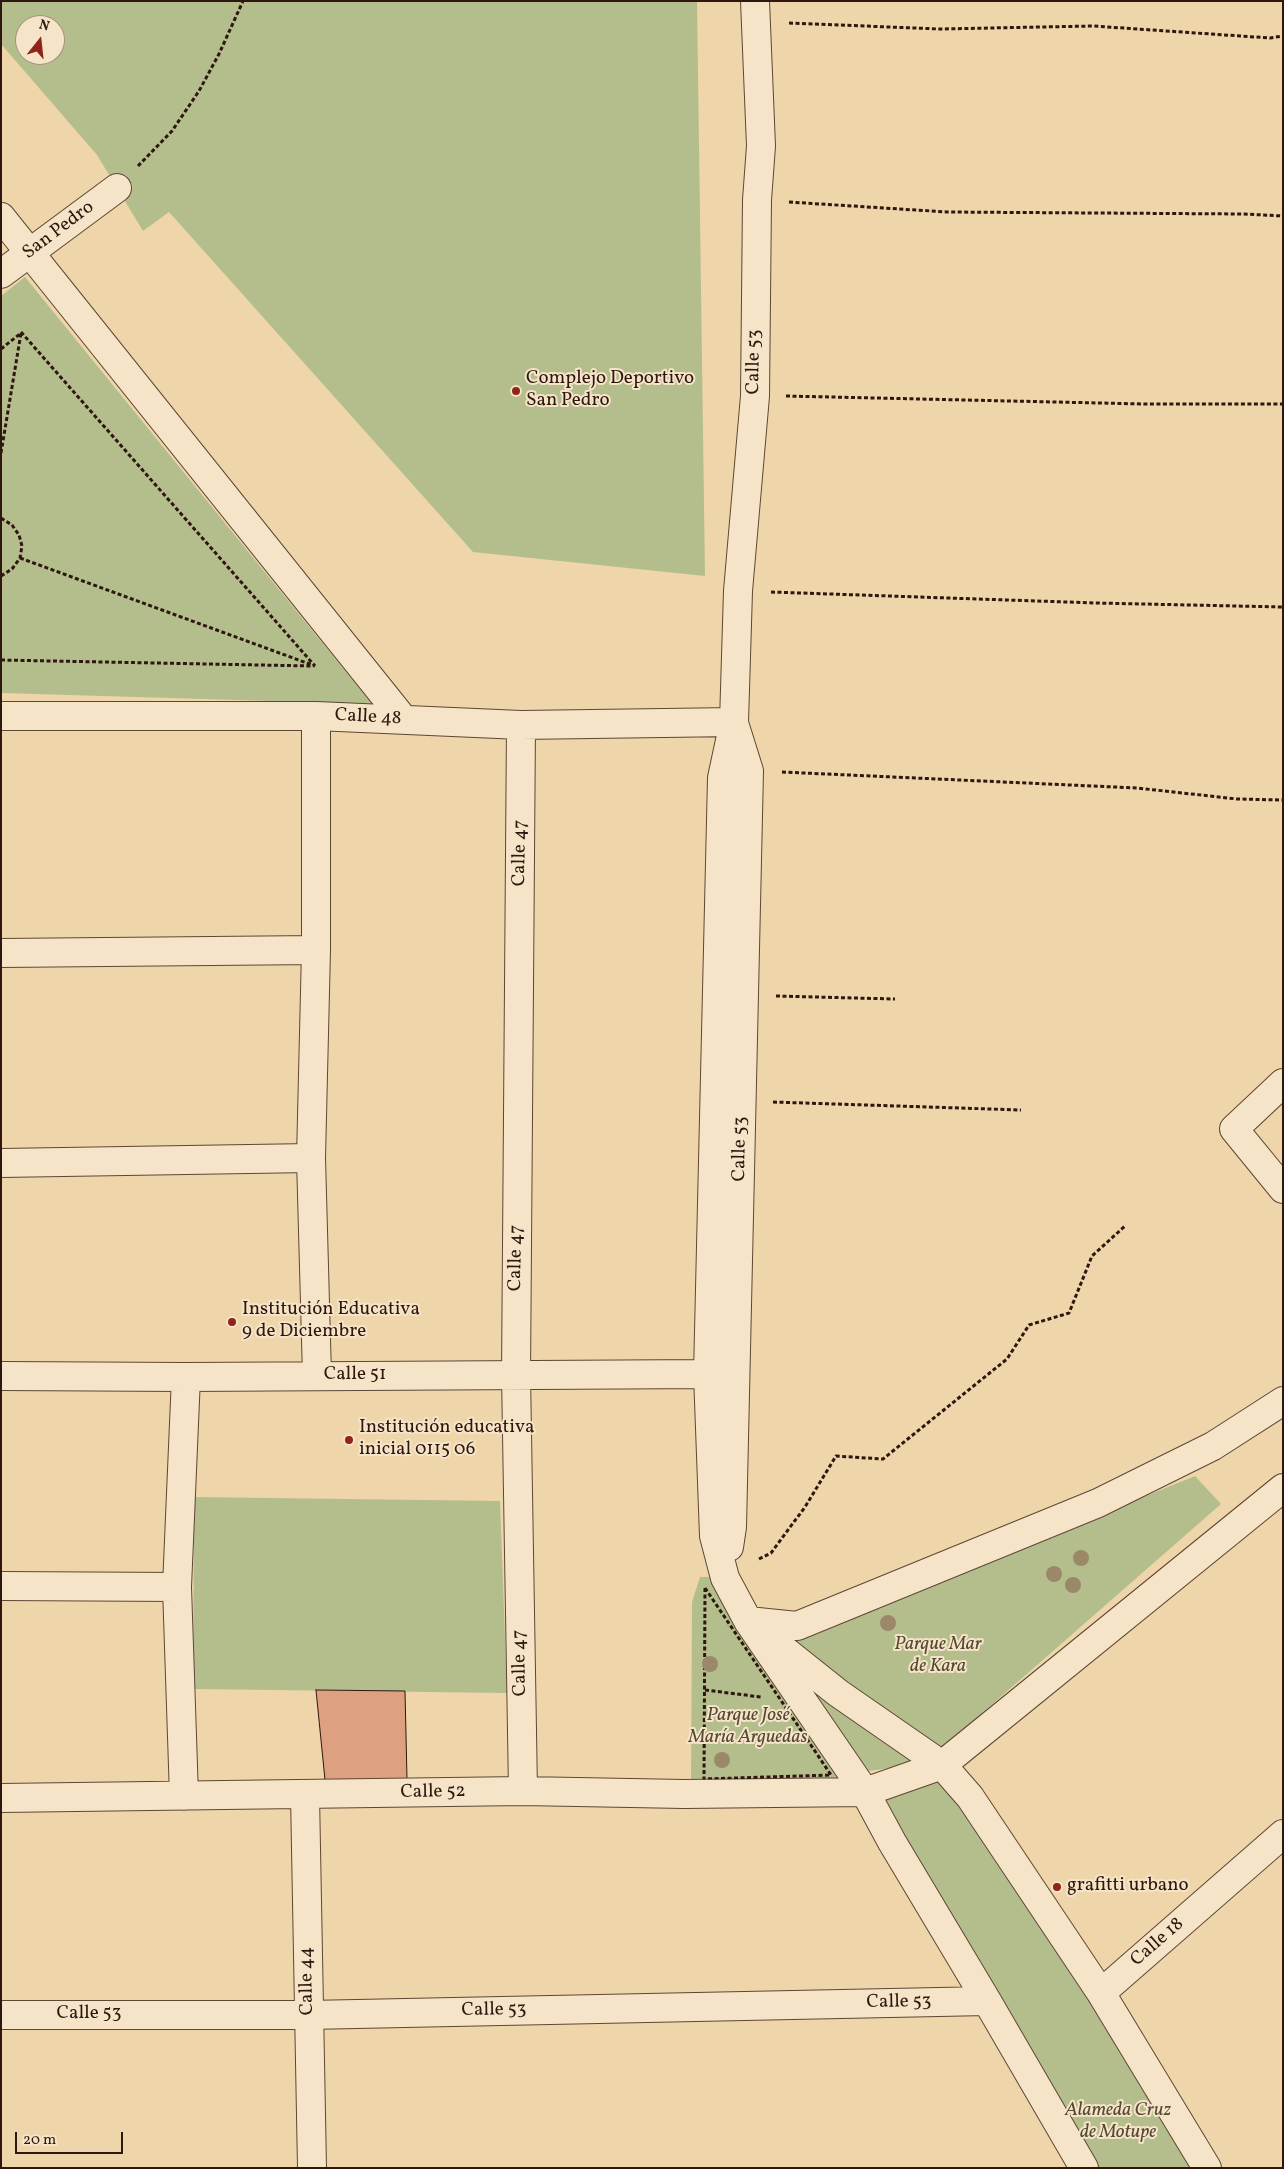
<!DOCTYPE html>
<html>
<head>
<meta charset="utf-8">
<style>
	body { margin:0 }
	#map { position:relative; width:1284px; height:2169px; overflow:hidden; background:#efd5aa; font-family:Vollkorn,serif }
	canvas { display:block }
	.frame { position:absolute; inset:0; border:2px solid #2e170e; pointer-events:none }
	.north { position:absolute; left:15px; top:15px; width:50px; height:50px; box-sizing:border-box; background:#f5e4c8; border:1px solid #a5927e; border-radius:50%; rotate:16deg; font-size:14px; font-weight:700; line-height:20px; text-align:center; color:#2e170e }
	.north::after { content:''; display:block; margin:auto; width:18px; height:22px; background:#8f2418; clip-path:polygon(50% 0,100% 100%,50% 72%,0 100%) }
	.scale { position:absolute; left:15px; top:2132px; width:108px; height:22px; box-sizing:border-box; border:2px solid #2e170e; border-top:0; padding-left:6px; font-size:15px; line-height:18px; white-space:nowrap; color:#2e170e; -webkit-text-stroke:4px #f5e4c8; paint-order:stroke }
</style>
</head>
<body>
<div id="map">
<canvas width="1284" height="2169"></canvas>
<div class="frame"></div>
<div class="north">N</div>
<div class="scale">20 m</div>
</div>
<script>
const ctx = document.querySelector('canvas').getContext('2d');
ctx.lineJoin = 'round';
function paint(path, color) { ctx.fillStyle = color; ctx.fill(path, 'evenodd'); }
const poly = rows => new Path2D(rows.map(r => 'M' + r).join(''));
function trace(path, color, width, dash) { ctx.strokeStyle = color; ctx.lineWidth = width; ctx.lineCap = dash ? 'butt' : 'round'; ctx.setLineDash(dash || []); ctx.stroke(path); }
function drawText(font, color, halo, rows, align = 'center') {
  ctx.font = font + ' Vollkorn,serif'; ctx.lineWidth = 4; ctx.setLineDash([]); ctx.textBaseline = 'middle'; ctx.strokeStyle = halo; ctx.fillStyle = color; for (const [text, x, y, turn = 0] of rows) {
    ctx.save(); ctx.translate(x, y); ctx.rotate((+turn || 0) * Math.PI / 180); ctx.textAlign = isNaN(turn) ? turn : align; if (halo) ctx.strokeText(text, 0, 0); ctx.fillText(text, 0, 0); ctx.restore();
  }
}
paint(poly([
	[1,1,697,1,705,576,473,552,169,212,143,231,97,155,1,44],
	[25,25,55,25,55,55,25,55],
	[25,277,372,704,1,693,1,296],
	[1195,1476,1221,1504,940,1750,791,1640],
	[194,1497,500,1501,507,1693,193,1689],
	[700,1577,715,1577,857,1783,691,1786,692,1602],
	[781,1656,918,1764,869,1771],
	[939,1775,1030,1905,1196,2168,1095,2168,901,1835,885,1796]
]), '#b4be8c');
const building = poly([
	[316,1690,405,1691,407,1779,325,1780,316,1690]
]);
paint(building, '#dda080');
trace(building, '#2e170e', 1);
const minor = poly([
	[755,1,761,146,757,200,755,396,738,591,734,722,722,778,708,1374,714,1536,725,1578,748,1621,865,1792,892,1842,987,2001,1084,2168],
	[1,217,404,720],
	[1,274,117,188],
	[1,716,316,716,521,725,734,722],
	[316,716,316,950,311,1158,317,1376],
	[521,725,516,1374,523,1791],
	[1,953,316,950],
	[1283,1083,1234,1129,1283,1189],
	[1,1163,311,1158],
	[1,1376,186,1377,708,1374],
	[729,1547,732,1527,749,771,734,723],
	[1,1586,177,1587],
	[748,1621,797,1626,1098,1503,1213,1446,1283,1401],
	[769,1638,838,1693,942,1765,970,1797,1101,1993,1207,2168],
	[305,1795,312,2168],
	[184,1796,177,1587,186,1377],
	[1,1798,523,1791,684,1794,865,1792,942,1765,1283,1488],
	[1101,1993,1283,1834],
	[1,2015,308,2015,987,2001]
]);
trace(minor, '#5e4635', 30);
trace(poly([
	[789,23,939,29,1093,26,1270,38,1283,36],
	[138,166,172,131,199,91,219,54,243,1],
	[789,202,947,212,1244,214,1283,216],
	[21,332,315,666],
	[1,349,21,333],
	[786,396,1144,404,1283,404],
	[1,453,21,333],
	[1,518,12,525,19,535,22,546,20,558,12,569,1,576],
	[20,558,315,666],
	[771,592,1096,603,1283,607],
	[1,660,312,666],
	[782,772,1137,788,1237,799,1283,800],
	[776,996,895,999],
	[773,1102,1021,1110],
	[759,1559,771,1553,805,1507,836,1456,883,1459,1007,1359,1029,1325,1069,1313,1092,1256,1125,1226],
	[705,1588,780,1699,831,1775,704,1779,705,1588],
	[705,1690,761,1697]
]), '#2e170e', 3, [4, 2.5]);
trace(minor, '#f5e4c8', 28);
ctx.fillStyle = '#9b8869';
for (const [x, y] of [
	[1081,1558],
	[1054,1574],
	[1073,1585],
	[888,1623],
	[710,1664],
	[722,1760]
]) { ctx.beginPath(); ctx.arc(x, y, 8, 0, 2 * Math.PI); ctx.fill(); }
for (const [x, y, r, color] of [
	[516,391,5,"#8f2418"],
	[232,1322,5,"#8f2418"],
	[349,1440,5,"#8f2418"],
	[1057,1887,5,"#8f2418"]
]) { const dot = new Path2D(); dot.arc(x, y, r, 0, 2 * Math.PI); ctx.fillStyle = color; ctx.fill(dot); trace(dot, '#f5e4c8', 2); }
drawText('19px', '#2e170e', '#f5e4c8', [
	["San Pedro",59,231,-37],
	["Calle 53",755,362,-89],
	["Calle 48",368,718,3],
	["Calle 47",521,853,-89],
	["Calle 53",741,1149,-89],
	["Calle 47",517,1258,-89],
	["Calle 51",355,1376],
	["Calle 47",521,1663,-91],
	["Calle 52",433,1793,-1],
	["Calle 18",1158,1943,-41],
	["Calle 44",308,1981,-91],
	["Calle 53",899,2003,-1],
	["Calle 53",494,2011,-1],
	["Calle 53",89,2015]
]);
drawText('19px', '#2e170e', '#f5e4c8', [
	["Complejo Deportivo",526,380],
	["San Pedro",526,402],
	["Institución Educativa",242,1311],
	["9 de Diciembre",242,1333],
	["Institución educativa",359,1429],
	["inicial 0115 06",359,1451],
	["grafitti urbano",1067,1887]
], 'left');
drawText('italic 19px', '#564934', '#f5e4c8', [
	["Parque Mar",938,1646],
	["de Kara",938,1668],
	["Parque José",748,1717],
	["María Arguedas",748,1739],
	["Alameda Cruz",1118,2112],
	["de Motupe",1118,2134]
]);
</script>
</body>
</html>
